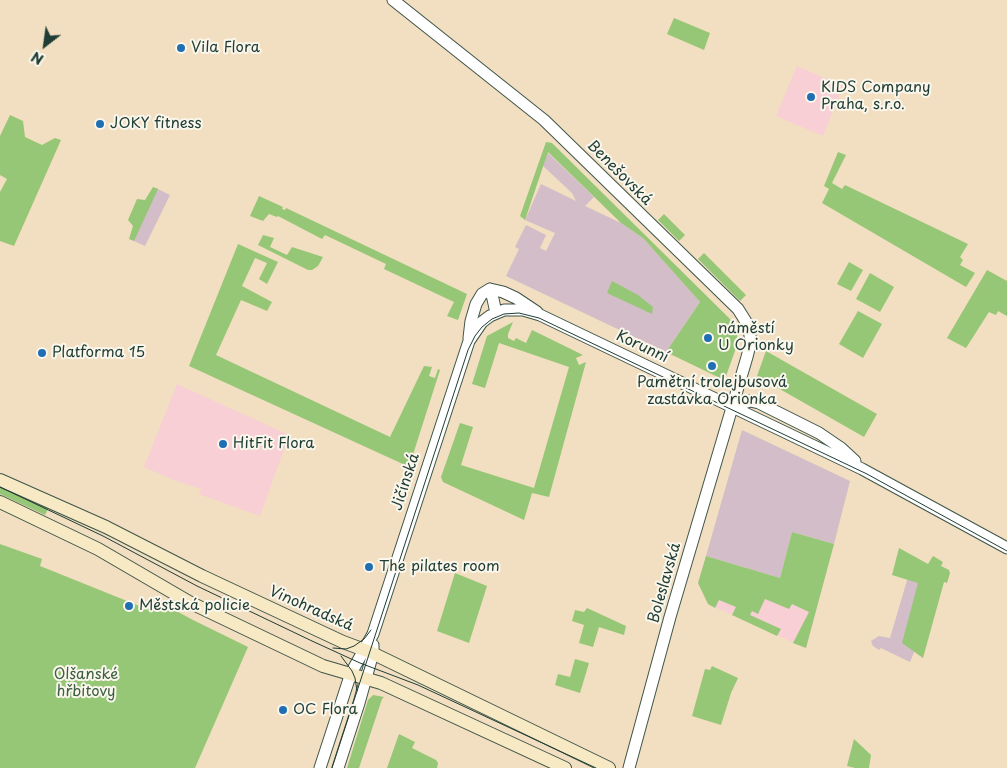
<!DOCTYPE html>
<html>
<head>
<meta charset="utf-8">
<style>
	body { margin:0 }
	#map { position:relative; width:1007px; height:768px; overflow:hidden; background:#f2dec0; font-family:"Playpen Sans",sans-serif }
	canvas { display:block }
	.north { position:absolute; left:20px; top:20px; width:50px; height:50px; -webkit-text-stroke:4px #fbf7ec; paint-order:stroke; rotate:210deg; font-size:14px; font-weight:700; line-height:20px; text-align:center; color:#1f3d34 }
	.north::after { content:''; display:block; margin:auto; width:18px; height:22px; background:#1f3d34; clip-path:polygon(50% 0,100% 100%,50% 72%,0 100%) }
</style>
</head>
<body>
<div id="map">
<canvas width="1007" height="768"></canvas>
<div class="north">N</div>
</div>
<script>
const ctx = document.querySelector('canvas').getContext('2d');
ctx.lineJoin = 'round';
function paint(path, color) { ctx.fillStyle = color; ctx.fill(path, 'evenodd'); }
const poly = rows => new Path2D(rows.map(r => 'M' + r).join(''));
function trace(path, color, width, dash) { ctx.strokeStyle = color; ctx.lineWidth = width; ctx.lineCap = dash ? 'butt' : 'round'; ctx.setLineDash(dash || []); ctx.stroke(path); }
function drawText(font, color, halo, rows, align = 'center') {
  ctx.font = font + ' "Playpen Sans",sans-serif'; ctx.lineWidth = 4; ctx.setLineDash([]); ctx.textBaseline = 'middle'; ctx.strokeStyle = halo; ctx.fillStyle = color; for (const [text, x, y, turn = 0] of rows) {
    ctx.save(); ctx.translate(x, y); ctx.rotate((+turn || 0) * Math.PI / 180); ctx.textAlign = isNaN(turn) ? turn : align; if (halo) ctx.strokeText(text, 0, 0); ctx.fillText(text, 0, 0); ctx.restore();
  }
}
paint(poly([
	[797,66,843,86,823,136,776,116],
	[177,384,289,435,260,516,199,494,201,489,174,480,144,467],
	[834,544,806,648,708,604,698,583,706,556,779,578]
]), '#f7cfd4');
paint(poly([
	[547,152,594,197,585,206,621,223,643,238,700,302,666,352,506,276,519,249,515,247,526,225,546,235,540,248,546,251,555,233,525,220,541,184,576,201,572,193,543,166],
	[156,188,170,195,145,246,132,240],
	[742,430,850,481,834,544,792,532,780,578,706,556],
	[908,577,919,581,915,650,910,662,881,648,879,650,873,646,871,641,879,636,890,638]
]), '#d2bdc8');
paint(poly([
	[674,18,710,33,704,50,667,34],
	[10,115,23,121,25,137,42,145,55,138,61,140,14,246,0,241,0,192,7,179,0,175,0,136],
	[546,142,552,143,730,319,737,335,737,345,725,379,722,379,666,352,700,302,643,238,621,223,548,152,525,220,520,216],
	[838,152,846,155,832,183,842,189,845,185,968,244,960,257,963,260,960,265,975,273,966,287,822,203,829,189,824,186],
	[153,187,158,189,134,241,129,239,133,226,128,220,137,199,145,200],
	[259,196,283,207,282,209,285,210,286,208,467,294,458,320,447,316,454,302,384,269,386,264,325,235,322,239,278,216,277,217,269,214,263,221,250,216],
	[664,214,685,235,679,241,658,220],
	[263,235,274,238,270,247,287,255,292,247,323,257,318,266,312,270,308,270,258,245],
	[238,244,278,262,267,284,259,279,267,263,255,258,242,286,272,302,267,311,241,300,216,355,390,437,424,366,432,367,429,376,435,378,438,369,440,370,410,464,405,465,189,366],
	[704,253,746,295,740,301,698,259],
	[849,262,863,270,851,291,837,284],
	[987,270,1007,281,1007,316,998,311,996,315,989,312,966,348,947,338],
	[870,273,894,287,880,312,856,299],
	[612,281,638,295,653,307,652,314,607,293],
	[858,311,882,324,863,358,839,344],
	[513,322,508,334,508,338,514,341,516,338,526,343,532,330,583,355,576,358,579,365,586,362,549,497,532,493,524,520,443,482,441,477,460,423,473,427,461,465,534,488,569,367,499,343,485,388,472,384,487,336],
	[766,351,877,414,864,437,757,376],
	[0,484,49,507,45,515,0,494],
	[792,532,834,544,806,648,793,643,809,612,792,604,789,609,765,599,758,614,752,611,750,615,781,629,777,636,732,615,736,607,719,600,715,608,708,604,698,583,706,556,780,578],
	[0,544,42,559,40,566,147,609,152,598,193,620,248,647,195,768,0,768],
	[899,548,928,564,933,556,943,562,941,566,949,570,950,573,947,583,944,582,923,658,902,643,918,583,892,575],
	[455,573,487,586,469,643,437,631],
	[587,608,626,626,624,635,599,627,593,647,579,643,584,625,572,621,575,610,584,612],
	[575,659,589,663,580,693,555,685,558,674,570,677],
	[712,666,738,678,731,693,721,725,692,716,705,669,710,670],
	[373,695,384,697,382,699,359,768,347,768,368,700],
	[399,734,415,742,412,748,436,760,438,763,437,768,387,768],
	[854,739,871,755,869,768,855,768,847,766]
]), '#96c776');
const tertiary = poly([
	[393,0,544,120,738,309,748,325,751,341,747,357,670,617,629,768],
	[490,289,503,292,516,298,537,312],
	[490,289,493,299,496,313],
	[469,338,471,321,476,304,482,294,490,289],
	[732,407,750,401,759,403,819,433,841,448,855,461],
	[320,768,351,673,373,634,469,341,482,322,490,316,504,310,523,310,540,315,862,469,1007,548],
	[338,768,359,703,373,653,373,645]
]);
const secondary = poly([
	[0,480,106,527,202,576,343,642,370,652,609,768],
	[0,502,98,549,189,602,323,666,381,683,565,768]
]);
trace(tertiary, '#3f5549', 13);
trace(secondary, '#3f5549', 14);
trace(tertiary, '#fff', 11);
trace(secondary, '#f6e9c3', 12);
trace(poly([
	[0,487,103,536,197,586,312,641,360,663,418,685,596,768],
	[333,648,346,649,354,646,364,639,371,630],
	[341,656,352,671,355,678,357,691],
	[332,768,468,350,475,336,482,327,492,319,504,314,519,313,539,318,867,474,1007,551]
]), '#1f3d34', 1);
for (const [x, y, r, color] of [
	[181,48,5,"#1f6fb2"],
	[811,97,5,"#1f6fb2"],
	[100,124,5,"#1f6fb2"],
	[708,338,5,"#1f6fb2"],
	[42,353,5,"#1f6fb2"],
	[712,366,5,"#1f6fb2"],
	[223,444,5,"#1f6fb2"],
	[369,567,5,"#1f6fb2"],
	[129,606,5,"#1f6fb2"],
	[283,710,5,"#1f6fb2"]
]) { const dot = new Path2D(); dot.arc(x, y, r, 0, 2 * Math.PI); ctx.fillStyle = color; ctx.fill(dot); trace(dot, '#fbf7ec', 2); }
drawText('15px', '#1f3d34', '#fbf7ec', [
	["Vila Flora",191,48],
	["KIDS Company",821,88],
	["Praha, s.r.o.",821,105],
	["JOKY fitness",110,124],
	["náměstí",718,329],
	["U Orionky",718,346],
	["Platforma 15",52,353],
	["Pamětní trolejbusová",712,383,"center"],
	["zastávka Orionka",712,400,"center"],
	["HitFit Flora",233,444],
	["The pilates room",379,567],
	["Městská policie",139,606],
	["OC Flora",293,710]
], 'left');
drawText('15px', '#1f3d34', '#fbf7ec', [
	["Benešovská",619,173,45],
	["Korunní",642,347,25],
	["Jičínská",406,482,-72],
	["Boleslavská",665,583,-74],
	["Vinohradská",311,609,24]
]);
drawText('15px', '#3d6044', '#fbf7ec', [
	["Olšanské",86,675],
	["hřbitovy",86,692]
]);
</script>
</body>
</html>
